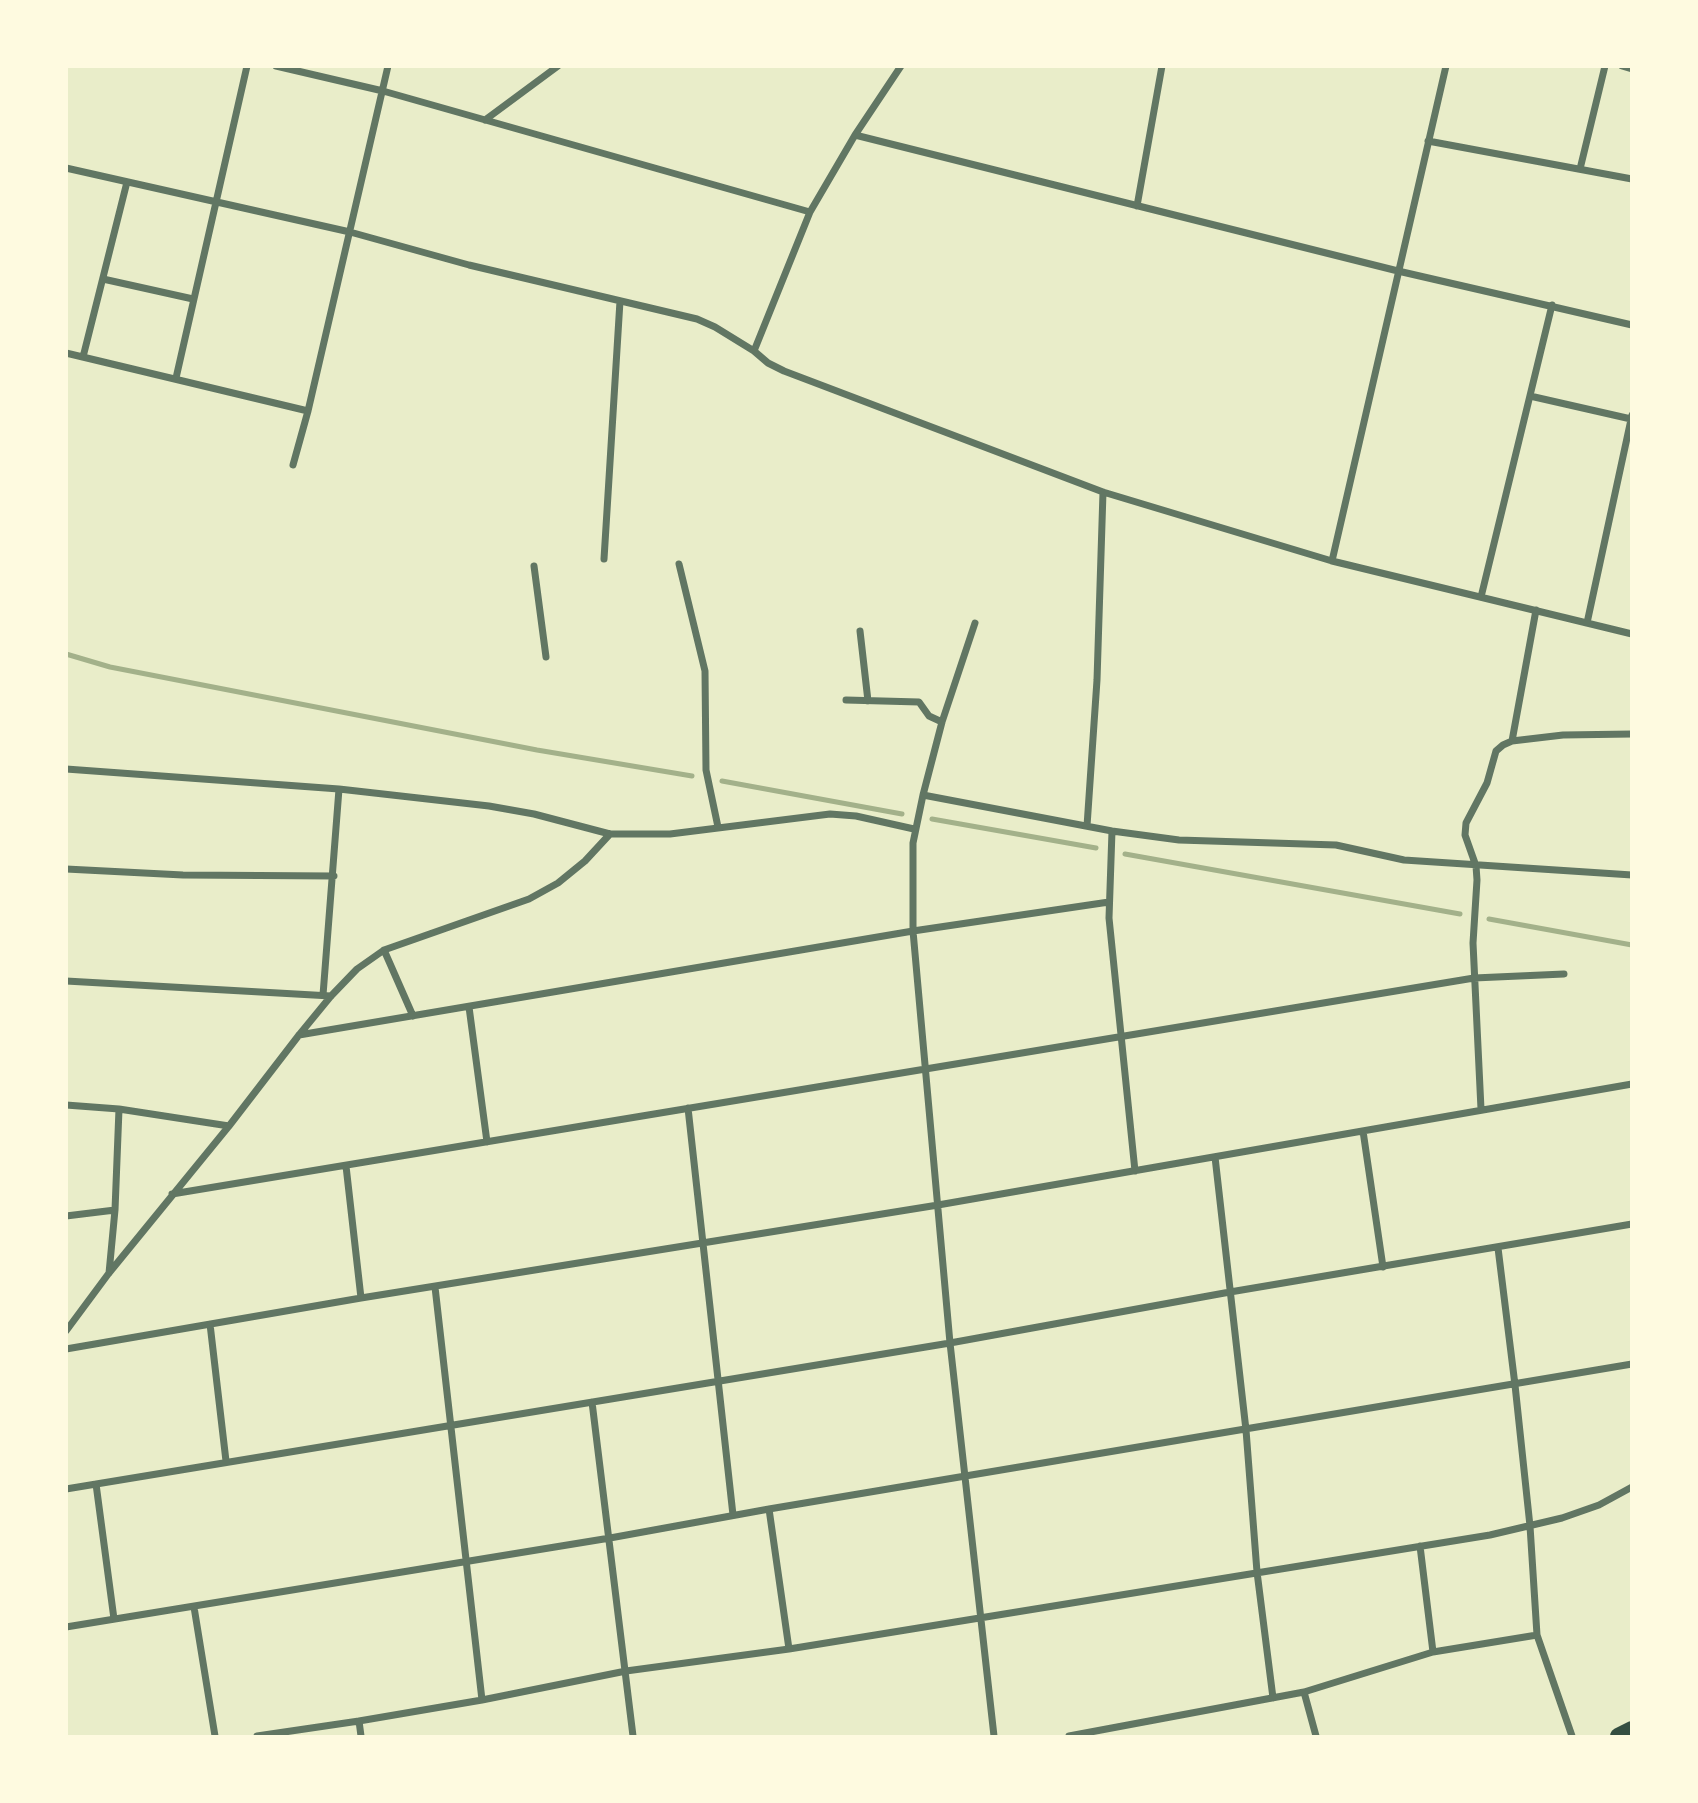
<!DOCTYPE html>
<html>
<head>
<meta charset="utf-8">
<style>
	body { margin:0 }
	#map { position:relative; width:1698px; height:1803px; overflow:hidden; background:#e9edc9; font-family:Spectral,serif }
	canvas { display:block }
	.frame { position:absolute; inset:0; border:68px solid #fefae0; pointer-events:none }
</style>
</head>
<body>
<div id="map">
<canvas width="1698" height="1803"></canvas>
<div class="frame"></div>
</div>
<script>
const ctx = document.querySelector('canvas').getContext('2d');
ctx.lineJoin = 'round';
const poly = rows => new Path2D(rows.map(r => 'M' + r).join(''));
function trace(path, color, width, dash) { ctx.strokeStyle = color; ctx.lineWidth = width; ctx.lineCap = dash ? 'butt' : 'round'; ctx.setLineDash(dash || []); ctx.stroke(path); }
trace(poly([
	[66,654,110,667,537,750,692,776],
	[722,781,902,814],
	[932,819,1096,848],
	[1125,854,1460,914],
	[1489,919,1632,945]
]), '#a3b18a', 5);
trace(poly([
	[276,66,383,91,810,212],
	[901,66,855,135,810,212,754,351,768,363,784,371,1103,492,1332,561,1632,634],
	[1622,66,1632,69],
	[485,120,558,66],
	[855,135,1398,271,1632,325],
	[1428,141,1632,179],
	[66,168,350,232,469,265,697,319,715,327,754,351],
	[1580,169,1605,66],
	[1137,206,1162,66],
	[103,279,193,299],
	[66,353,308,411],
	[83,357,127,182],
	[176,378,247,66],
	[1530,396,1631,419],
	[293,465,308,411,388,66],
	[604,559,620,301],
	[1332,561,1446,66],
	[679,564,705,671,706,770,718,827],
	[534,566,546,657],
	[1481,597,1552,305],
	[975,623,942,722,923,795,1112,831,1179,840,1336,845,1404,860,1632,875],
	[1587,623,1632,415],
	[860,631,868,701],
	[846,700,919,702,929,716,942,722],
	[1512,741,1536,610],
	[66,769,339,789,489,806,534,814,610,834,670,834,830,814,856,816,914,829],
	[923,795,913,843,913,931,950,1343,994,1736],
	[1087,826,1097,680,1103,492],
	[1112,831,1109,918,1135,1171],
	[66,869,183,875,334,876],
	[384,950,413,1016],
	[66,981,331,996],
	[323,995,339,789],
	[469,1007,487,1142],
	[299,1035,913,931,1109,902],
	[66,1105,119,1109,229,1126],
	[688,1108,733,1515],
	[1481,1109,1473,943,1477,880,1476,866,1465,835,1466,823,1487,783,1496,751,1503,745,1512,741,1563,735,1632,734],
	[1363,1131,1383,1267],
	[1215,1157,1246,1430,1257,1572,1273,1698],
	[346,1166,361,1298],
	[172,1194,1474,978,1564,974],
	[66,1216,115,1210],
	[1498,1248,1515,1385,1530,1526,1537,1635,1572,1736],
	[109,1273,115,1210,119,1109],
	[435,1287,482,1700],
	[210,1324,226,1461],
	[66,1331,109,1273,229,1126,299,1035,331,996,357,969,384,950,529,899,558,883,585,861,610,834],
	[66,1349,361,1298,938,1205,1632,1084],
	[592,1402,633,1736],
	[96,1484,114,1619],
	[66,1489,950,1343,1230,1292,1632,1224],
	[769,1509,789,1649],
	[1420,1546,1433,1652],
	[194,1607,215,1736],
	[66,1627,610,1538,769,1509,1632,1364],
	[1304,1692,1316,1736],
	[359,1721,482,1700,626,1671,789,1649,1490,1535,1562,1518,1599,1505,1632,1487],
	[257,1736,359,1721,361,1736],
	[1069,1736,1304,1692,1433,1652,1537,1635]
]), '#617663', 7);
trace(poly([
	[1618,1736,1632,1729]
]), '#344e41', 16);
</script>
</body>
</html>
